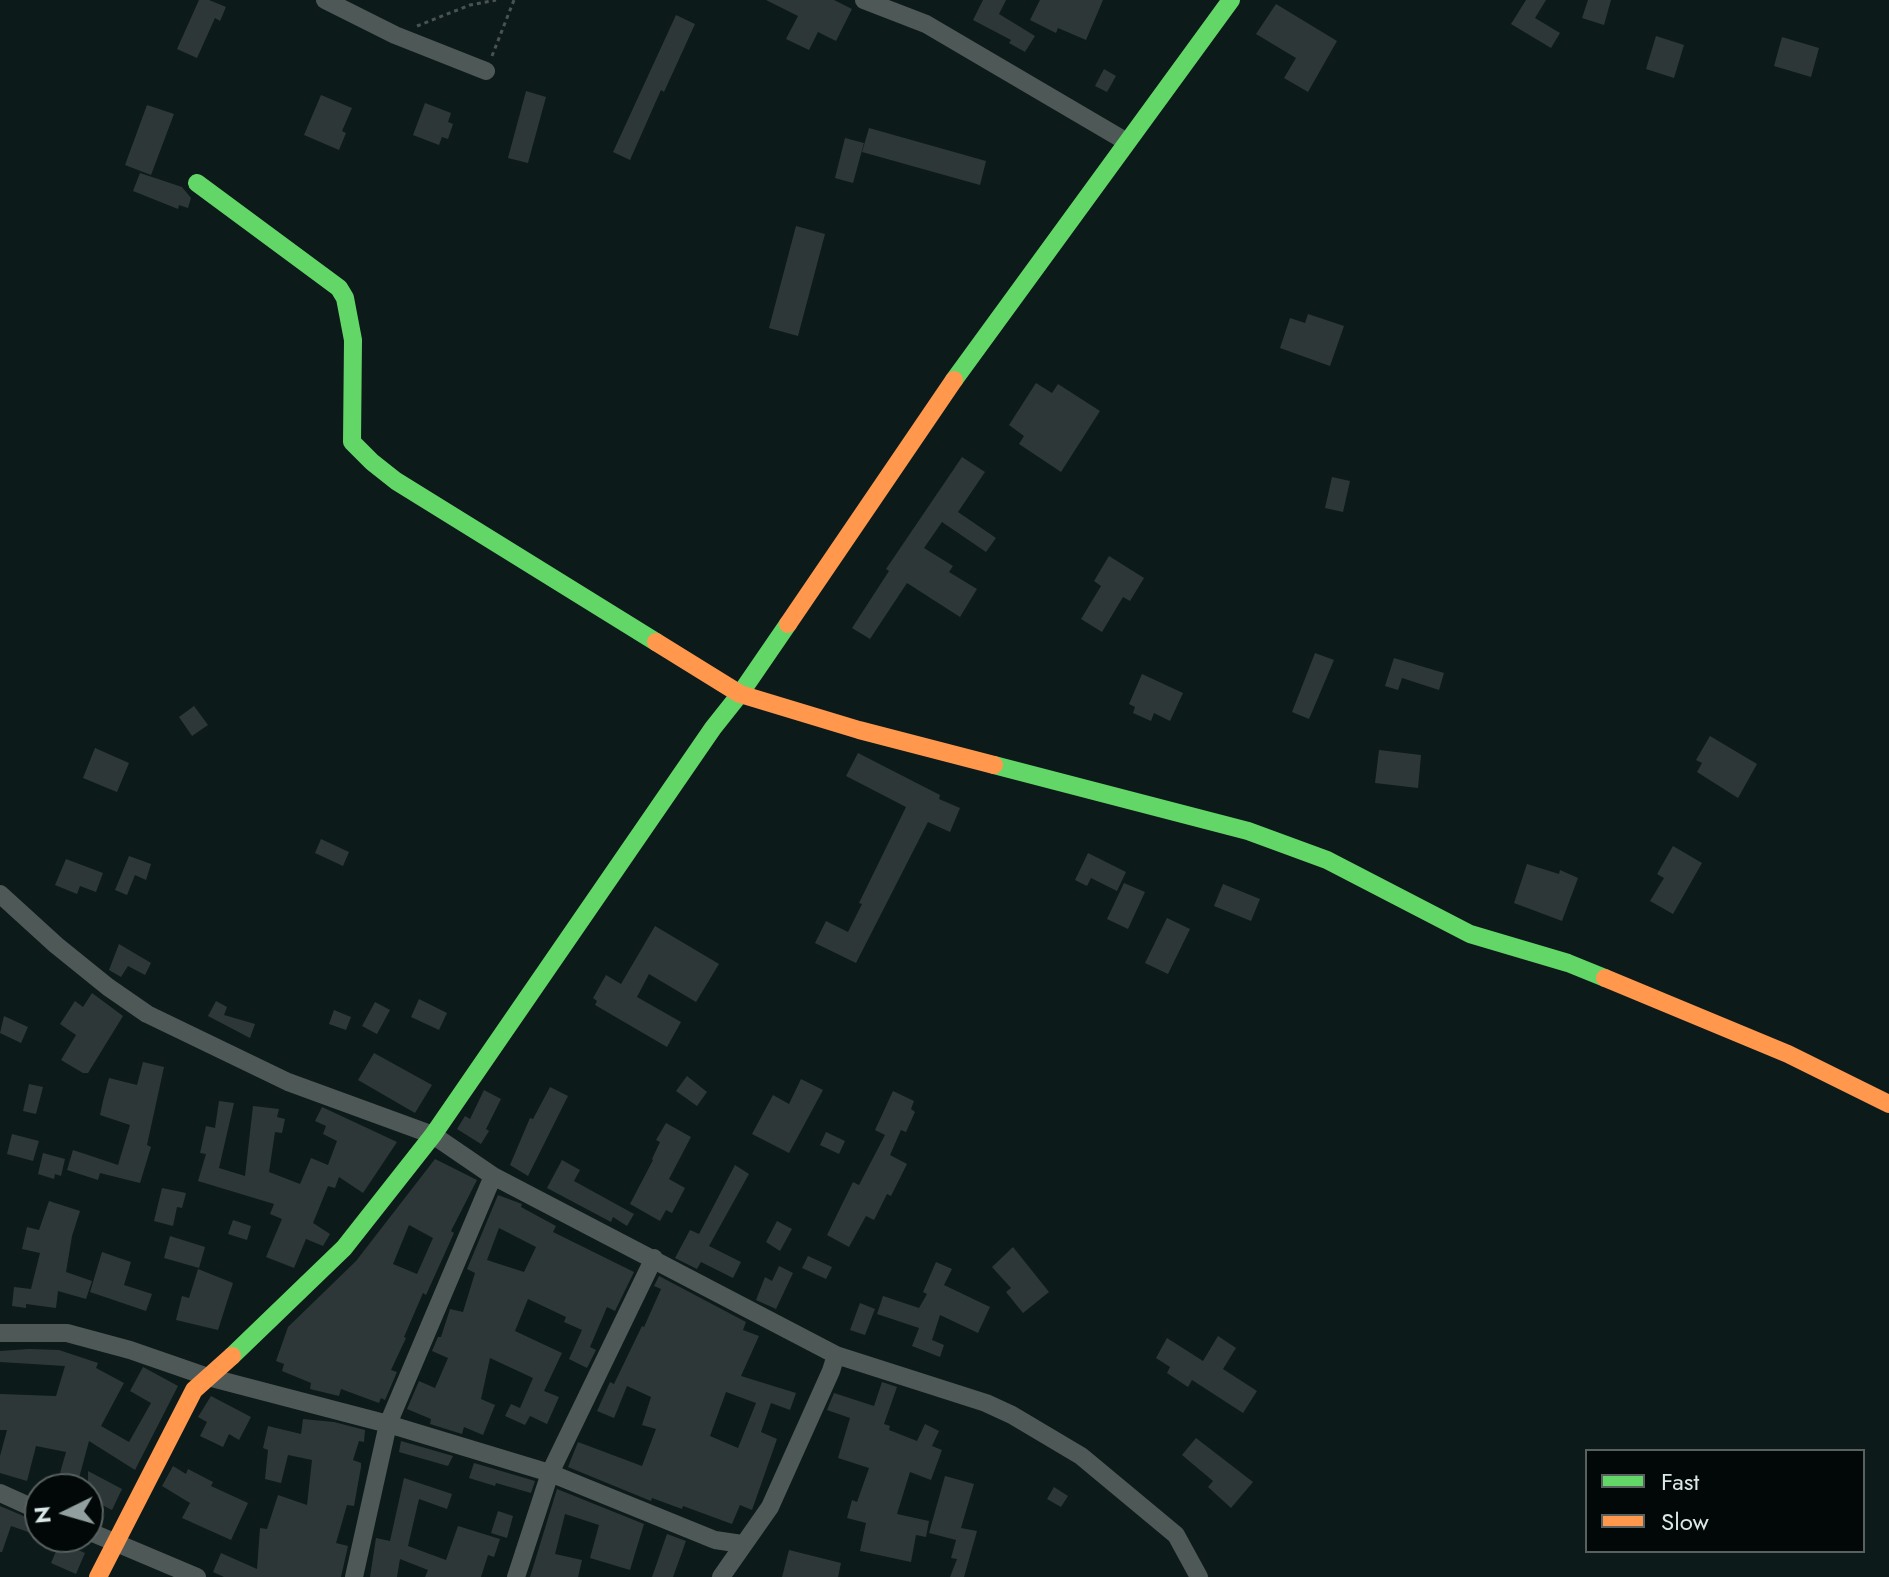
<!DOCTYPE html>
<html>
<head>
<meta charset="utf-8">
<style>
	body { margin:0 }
	#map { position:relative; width:1889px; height:1577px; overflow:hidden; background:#0d1a1a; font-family:Jost,sans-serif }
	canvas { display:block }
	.legend { position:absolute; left:1585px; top:1449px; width:280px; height:104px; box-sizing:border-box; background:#020807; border:2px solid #586160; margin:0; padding:10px 14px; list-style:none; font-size:24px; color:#d9e7e6 }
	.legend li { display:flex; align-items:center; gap:16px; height:40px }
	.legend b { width:40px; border:2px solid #586160 }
	.north { position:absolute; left:24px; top:1473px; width:80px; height:80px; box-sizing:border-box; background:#020807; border:2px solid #586160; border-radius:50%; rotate:265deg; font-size:22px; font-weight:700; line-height:32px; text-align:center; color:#d9e7e6 }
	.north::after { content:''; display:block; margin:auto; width:28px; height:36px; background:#929f9f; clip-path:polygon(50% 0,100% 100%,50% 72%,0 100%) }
</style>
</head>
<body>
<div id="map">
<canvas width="1889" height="1577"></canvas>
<ul class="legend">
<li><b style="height:10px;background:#63d668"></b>Fast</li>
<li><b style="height:10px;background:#ff974d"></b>Slow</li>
</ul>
<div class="north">N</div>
</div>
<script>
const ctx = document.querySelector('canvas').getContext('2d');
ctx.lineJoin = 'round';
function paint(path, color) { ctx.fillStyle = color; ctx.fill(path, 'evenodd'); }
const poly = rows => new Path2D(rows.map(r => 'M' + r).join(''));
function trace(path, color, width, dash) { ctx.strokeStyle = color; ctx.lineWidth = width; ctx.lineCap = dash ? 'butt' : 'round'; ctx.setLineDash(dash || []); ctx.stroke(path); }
paint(poly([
	[199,0,209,0,226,7,220,21,215,18,197,58,177,49],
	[766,0,834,0,852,9,836,41,818,32,809,50,786,39,798,16],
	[983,0,1006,0,999,14,1035,36,1025,52,1009,43,1011,40,973,20],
	[1040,0,1103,0,1086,40,1058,28,1056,33,1030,20],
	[1526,0,1546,0,1535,18,1560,33,1551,48,1511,24],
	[1588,0,1611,0,1604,25,1582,18],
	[1276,4,1337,41,1308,92,1284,78,1296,58,1256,34],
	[676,15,695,24,664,92,661,90,630,160,613,152],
	[1656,36,1684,45,1674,78,1646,69],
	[1782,37,1819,48,1811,77,1774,66],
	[1104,69,1116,76,1107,92,1095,86],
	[526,91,546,97,528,163,508,158],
	[321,95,352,108,342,131,346,133,339,150,304,135],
	[425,103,451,113,448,122,453,124,448,139,442,137,439,145,413,135],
	[147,105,174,114,151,175,125,165],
	[869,128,986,161,980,185,862,152],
	[845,138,864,143,853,183,835,178],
	[140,173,182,187,191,198,188,208,179,205,178,209,133,191],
	[796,226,825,234,798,336,769,328],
	[1308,314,1344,326,1330,366,1280,348,1290,318,1305,323],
	[1036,383,1052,393,1058,384,1100,411,1061,472,1019,444,1024,436,1009,425],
	[962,457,985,472,958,512,996,538,986,552,942,522,924,548,953,566,949,572,977,589,960,617,907,583,870,639,852,628,889,571,886,569],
	[1332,477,1350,481,1343,512,1325,508],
	[1109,556,1144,578,1130,601,1123,597,1102,632,1081,619,1101,586,1094,581],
	[1315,653,1334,660,1309,719,1292,712],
	[1394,658,1444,673,1439,690,1402,678,1398,690,1385,686],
	[1142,674,1183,693,1170,721,1154,713,1151,721,1133,713,1135,707,1129,704],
	[194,706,208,725,192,736,179,717],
	[1710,736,1757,764,1738,798,1697,772,1702,763,1696,760],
	[95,748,129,763,117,792,83,778],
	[1379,750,1421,755,1418,788,1375,783],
	[858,753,940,795,939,799,960,808,950,832,928,822,856,963,815,943,826,921,848,932,862,904,859,903,906,807,846,776],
	[321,839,349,852,343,866,315,853],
	[1673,846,1702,863,1673,914,1650,901,1664,878,1657,874],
	[1088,853,1126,872,1117,891,1091,878,1087,886,1075,880],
	[129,856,151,864,146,880,135,875,127,895,115,890],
	[66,859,103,873,96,892,80,886,77,894,55,885],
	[1527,864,1559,874,1560,870,1578,878,1562,921,1514,903],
	[1124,883,1145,892,1128,929,1107,919],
	[1223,884,1260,899,1251,921,1214,906],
	[1167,918,1190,929,1168,974,1145,963],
	[655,926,719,964,696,1002,649,974,637,997,681,1022,667,1047,595,1005,597,1001,593,998,606,975,621,984],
	[119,944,151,963,145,975,128,966,121,977,109,970],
	[92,993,123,1016,88,1073,83,1073,61,1060,76,1035,60,1024,75,1001,83,1007],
	[419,999,447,1013,439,1030,411,1017],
	[216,1001,227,1007,224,1015,255,1024,250,1038,208,1016],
	[375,1002,390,1010,377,1034,362,1026],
	[334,1010,351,1017,346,1030,329,1024],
	[4,1016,28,1027,21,1043,0,1033],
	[374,1053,432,1085,415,1113,358,1080],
	[143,1062,164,1067,147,1145,151,1147,140,1183,100,1173,98,1180,67,1170,73,1150,118,1165,130,1125,100,1115,103,1101,109,1078,137,1085],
	[687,1076,707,1092,697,1106,676,1091],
	[801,1079,823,1090,789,1153,752,1134,773,1095,789,1104],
	[29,1084,43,1087,36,1114,23,1111],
	[550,1087,568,1096,528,1176,510,1165,530,1118,533,1119],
	[484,1090,501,1099,486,1129,489,1131,481,1144,457,1129,465,1116,470,1119],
	[893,1091,914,1101,911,1109,915,1112,906,1132,901,1130,890,1155,907,1164,891,1196,887,1194,874,1220,866,1216,849,1247,827,1235,853,1182,859,1185,885,1135,875,1130],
	[219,1101,234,1103,219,1168,245,1176,253,1106,279,1109,277,1117,285,1119,282,1133,275,1132,269,1172,300,1184,311,1158,328,1165,337,1141,323,1134,326,1126,315,1121,322,1107,397,1142,363,1193,339,1177,335,1188,328,1186,313,1223,330,1234,323,1246,306,1239,294,1268,266,1257,282,1219,270,1214,274,1204,198,1181,206,1154,200,1153,206,1126,215,1128],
	[666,1123,691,1137,669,1179,685,1188,672,1213,666,1210,660,1221,630,1204,653,1160,652,1159,660,1142,656,1140],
	[826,1132,845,1141,839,1154,820,1145],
	[12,1134,39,1141,33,1161,7,1154],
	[43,1153,65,1159,61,1176,55,1174,54,1179,38,1174],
	[435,1159,477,1180,451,1231,454,1233,426,1295,423,1293,404,1337,406,1338,391,1370,397,1372,385,1400,381,1398,379,1403,341,1389,339,1396,310,1389,311,1383,282,1371,284,1364,276,1361,288,1327,356,1261],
	[409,1225,433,1238,417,1274,393,1264],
	[562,1160,580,1170,574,1181,634,1214,627,1226,613,1217,611,1222,547,1188],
	[735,1165,749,1174,709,1246,741,1262,733,1278,701,1262,697,1269,675,1258,690,1230,699,1234],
	[162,1188,186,1193,182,1208,177,1207,173,1226,154,1221],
	[498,1195,522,1204,521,1207,556,1226,553,1232,634,1272,615,1311,607,1307,590,1347,596,1350,587,1368,569,1359,582,1330,564,1322,566,1317,528,1299,515,1331,562,1353,544,1391,559,1397,547,1424,530,1416,525,1425,505,1416,511,1404,520,1408,533,1378,490,1358,481,1399,495,1405,483,1435,464,1427,462,1434,430,1424,431,1419,407,1409,419,1381,435,1388,448,1358,432,1351,438,1337,441,1337,450,1309,463,1312,475,1273,467,1269],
	[499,1228,536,1247,524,1272,487,1260],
	[49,1201,80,1211,72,1236,66,1272,92,1281,86,1299,58,1291,56,1308,26,1304,26,1308,12,1306,14,1287,31,1289,40,1253,22,1249,27,1227,39,1230],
	[233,1220,251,1226,247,1240,228,1234],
	[777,1221,792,1229,780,1251,766,1242],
	[170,1236,205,1247,199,1268,164,1258],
	[1013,1247,1049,1292,1023,1313,1006,1292,1011,1288,992,1267],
	[102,1252,131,1262,124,1285,152,1294,146,1311,90,1292],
	[808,1256,832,1267,826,1279,802,1268],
	[936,1262,952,1269,944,1285,990,1307,978,1333,940,1315,932,1340,944,1345,940,1357,912,1346,919,1328,877,1314,883,1296,919,1308,927,1294,923,1292],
	[779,1266,793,1273,776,1309,756,1300,765,1277,772,1281],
	[198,1269,233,1283,218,1330,176,1320,182,1296,189,1298],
	[659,1276,746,1322,743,1330,759,1336,741,1376,796,1393,790,1410,771,1403,761,1432,777,1439,752,1510,740,1505,732,1524,683,1506,682,1509,652,1498,651,1501,568,1467,578,1442,642,1466,656,1429,642,1425,651,1397,627,1386,614,1418,597,1411,610,1382,614,1384,642,1326,644,1327,661,1289,654,1286],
	[726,1392,756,1403,738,1448,710,1436],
	[860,1303,875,1309,865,1335,850,1330],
	[1218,1336,1236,1348,1223,1369,1257,1391,1243,1413,1192,1380,1188,1387,1167,1373,1170,1367,1156,1358,1167,1338,1203,1361],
	[29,1349,59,1350,98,1363,96,1368,124,1383,101,1426,129,1442,151,1403,130,1391,143,1367,178,1386,135,1470,89,1441,79,1478,60,1473,66,1452,36,1446,27,1481,0,1473,0,1456,7,1430,0,1430,0,1394,56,1396,65,1366,0,1362,0,1351],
	[882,1382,897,1387,884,1424,890,1426,889,1430,917,1441,925,1424,939,1431,932,1446,942,1450,931,1480,910,1472,897,1514,929,1521,926,1537,916,1535,911,1562,860,1551,866,1523,847,1518,852,1500,857,1502,869,1468,838,1458,850,1418,827,1410,834,1393,874,1406],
	[211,1396,251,1417,239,1440,229,1434,223,1447,200,1436,207,1422,198,1417],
	[303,1419,334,1422,365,1430,364,1442,359,1441,353,1460,361,1463,361,1467,354,1506,347,1505,336,1543,348,1546,341,1577,224,1577,213,1572,221,1553,257,1569,260,1528,267,1529,278,1495,307,1505,312,1460,288,1455,281,1483,265,1479,268,1450,263,1448,268,1426,301,1434],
	[1196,1438,1253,1482,1231,1508,1208,1487,1213,1481,1182,1455],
	[401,1441,453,1456,448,1466,399,1452],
	[474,1463,535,1481,531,1493,496,1483,495,1486,469,1478],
	[173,1466,186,1474,188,1469,213,1482,211,1486,248,1503,231,1540,182,1518,190,1503,162,1486],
	[88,1471,122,1489,112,1510,88,1498],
	[945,1476,974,1484,961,1528,977,1531,964,1577,950,1577,957,1559,951,1558,956,1540,929,1533],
	[404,1478,452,1494,447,1509,419,1499,408,1546,446,1560,458,1526,500,1539,494,1557,488,1555,481,1577,425,1577,428,1570,400,1559,397,1577,370,1577,376,1538,390,1541],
	[1054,1487,1068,1496,1061,1507,1047,1499],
	[557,1489,644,1524,630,1570,590,1558,599,1525,565,1514,555,1554,582,1560,578,1577,530,1577],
	[0,1506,40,1523,40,1536,11,1526,2,1552,0,1552],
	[498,1511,513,1516,507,1538,491,1533],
	[667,1534,686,1541,673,1577,652,1577],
	[60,1542,85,1553,76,1574,51,1563],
	[789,1550,841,1563,838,1577,782,1577]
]), '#2d3737');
trace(poly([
	[417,26,470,5,496,0],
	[492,56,514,0]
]), '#495352', 3, [4, 4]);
trace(poly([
	[325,0,395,35,486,71],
	[864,0,926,24,1127,142],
	[0,894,56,945,108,987,147,1014,288,1082,433,1135,493,1176,836,1355,986,1403,1012,1415,1081,1456,1176,1535,1199,1577],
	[493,1176,388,1424,550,1473,715,1540,742,1544],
	[0,1333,67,1333,130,1350,208,1377,388,1424,354,1577],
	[0,1493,40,1511],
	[88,1531,197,1577],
	[516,1577,550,1473,654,1258],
	[721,1577,770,1507,831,1371,836,1355]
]), '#4e5857', 18);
trace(poly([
	[197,183,339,288,345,298,353,340,352,442,372,462,396,481,656,642],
	[954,380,1231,0],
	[994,765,1248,831,1327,860,1470,934,1568,963,1605,978],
	[232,1356,344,1248,433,1135,713,728,740,694,788,624]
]), '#63d668', 18);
trace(poly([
	[788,624,954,380],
	[656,642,740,694,859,730,994,765],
	[1605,978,1788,1054,1889,1104],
	[98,1577,194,1390,232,1356]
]), '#ff974d', 18);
</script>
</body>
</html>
